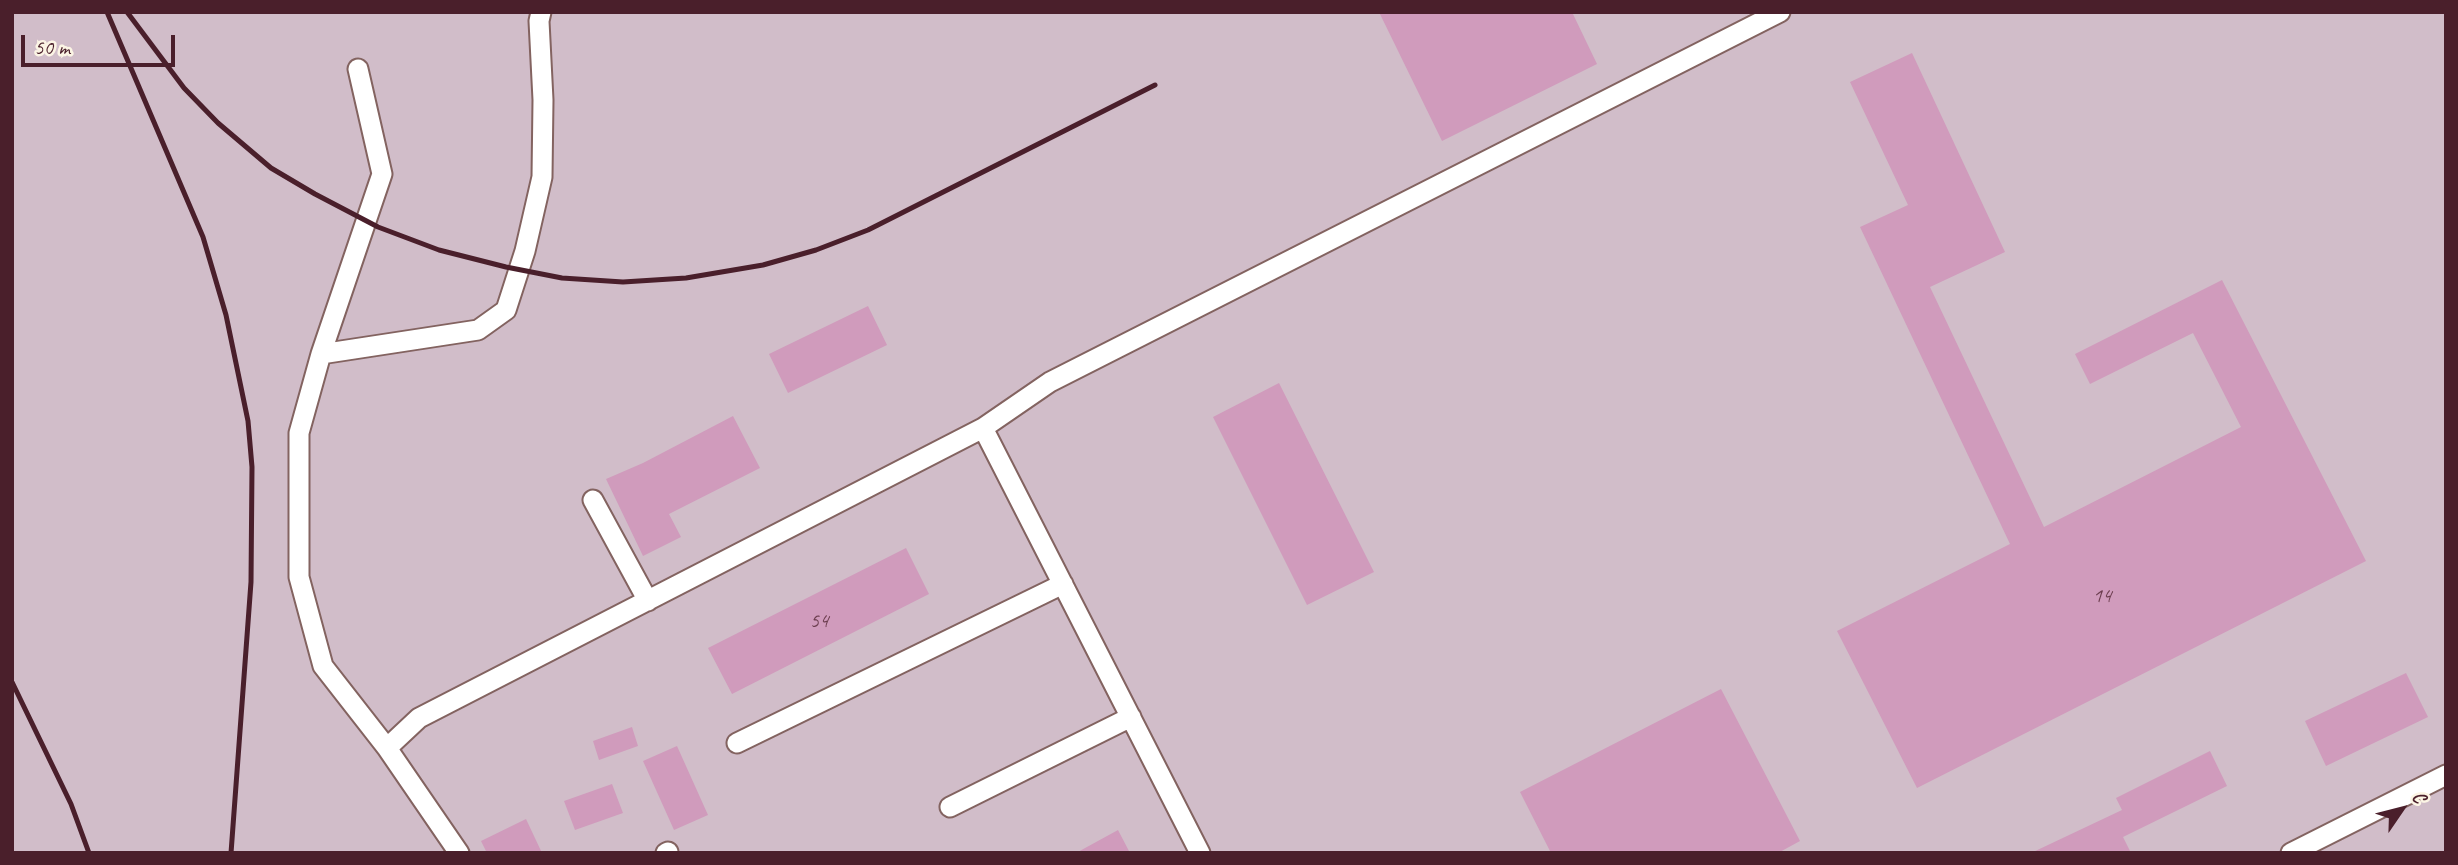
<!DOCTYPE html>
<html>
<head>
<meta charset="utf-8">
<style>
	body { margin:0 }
	#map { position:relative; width:2458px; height:865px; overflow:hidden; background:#ece2c1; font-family:Caveat,sans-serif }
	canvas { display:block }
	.frame { position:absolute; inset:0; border:14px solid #4a1f2b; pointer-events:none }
	.north { position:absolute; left:2367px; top:774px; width:70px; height:70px; -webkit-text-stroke:5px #fcf5e5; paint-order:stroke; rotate:55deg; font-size:19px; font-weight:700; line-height:28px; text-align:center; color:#4a1f2b }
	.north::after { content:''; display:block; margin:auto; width:24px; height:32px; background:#4a1f2b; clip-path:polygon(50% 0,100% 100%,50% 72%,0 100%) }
	.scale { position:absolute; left:21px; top:35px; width:154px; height:32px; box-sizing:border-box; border:4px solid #4a1f2b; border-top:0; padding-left:9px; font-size:21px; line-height:24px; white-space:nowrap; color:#4a1f2b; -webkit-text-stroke:5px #fcf5e5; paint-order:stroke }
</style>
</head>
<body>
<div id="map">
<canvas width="2458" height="865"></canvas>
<div class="frame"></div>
<div class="north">С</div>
<div class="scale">50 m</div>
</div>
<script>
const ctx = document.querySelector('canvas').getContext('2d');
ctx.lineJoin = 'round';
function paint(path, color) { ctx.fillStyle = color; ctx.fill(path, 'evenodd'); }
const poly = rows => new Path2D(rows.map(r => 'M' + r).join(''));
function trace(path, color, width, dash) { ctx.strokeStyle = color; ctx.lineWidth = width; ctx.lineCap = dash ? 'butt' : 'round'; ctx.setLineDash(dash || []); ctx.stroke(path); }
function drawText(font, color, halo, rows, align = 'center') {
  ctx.font = font + ' Caveat,sans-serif'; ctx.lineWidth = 6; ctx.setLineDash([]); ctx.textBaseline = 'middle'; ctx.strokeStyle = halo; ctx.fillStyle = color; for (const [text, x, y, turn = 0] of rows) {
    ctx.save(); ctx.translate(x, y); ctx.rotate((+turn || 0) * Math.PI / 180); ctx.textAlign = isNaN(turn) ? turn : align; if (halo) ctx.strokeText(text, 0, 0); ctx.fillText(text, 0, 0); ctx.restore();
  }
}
paint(poly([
	[12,12,2446,12,2446,853,12,853]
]), '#d1bdc9');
paint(poly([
	[1379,12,1572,12,1597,64,1442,141],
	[1912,53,2005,252,1930,287,2044,527,2241,427,2193,333,2090,384,2075,354,2222,280,2366,561,1917,788,1837,631,2010,544,1860,227,1908,205,1850,82],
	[868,306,887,345,788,393,769,354],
	[1279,383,1374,572,1307,605,1213,417],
	[733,416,760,468,669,514,681,537,643,556,606,479,643,463],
	[906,548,929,594,732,694,708,648],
	[2406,673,2428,717,2326,766,2305,721],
	[1721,689,1800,841,1778,853,1551,853,1520,792],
	[632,727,638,746,599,760,593,741],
	[677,746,708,815,674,830,643,761],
	[2210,751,2227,786,2123,837,2131,853,2031,853,2122,810,2116,798],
	[612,784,623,813,575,830,564,801],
	[526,819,542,853,487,853,481,841],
	[1118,830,1130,853,1076,853]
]), '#d09bbc');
const minor = poly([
	[321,354,382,174,358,69],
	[593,500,648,601],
	[737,743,1063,584],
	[387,748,323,666,299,577,299,433,321,354,478,330,506,310,525,251,542,177,543,100,539,21,541,12],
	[950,807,1131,717],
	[459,853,387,748,419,718,983,428],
	[666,853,668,852],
	[1200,853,983,428,1050,382,1780,12],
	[2291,853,2446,775]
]);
trace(minor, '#836360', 23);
trace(minor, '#fff', 19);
trace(poly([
	[107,12,203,237,226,315,248,421,252,467,251,582,231,853],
	[127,12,184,88,218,123,271,168,315,194,378,227,439,250,506,267,562,278,623,282,686,278,763,265,816,250,868,230,1155,85],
	[12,682,71,804,89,853]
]), '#4a1f2b', 5);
drawText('21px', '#6c3e4f', null, [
	["14",2102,596],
	["54",819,621]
]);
</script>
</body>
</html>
